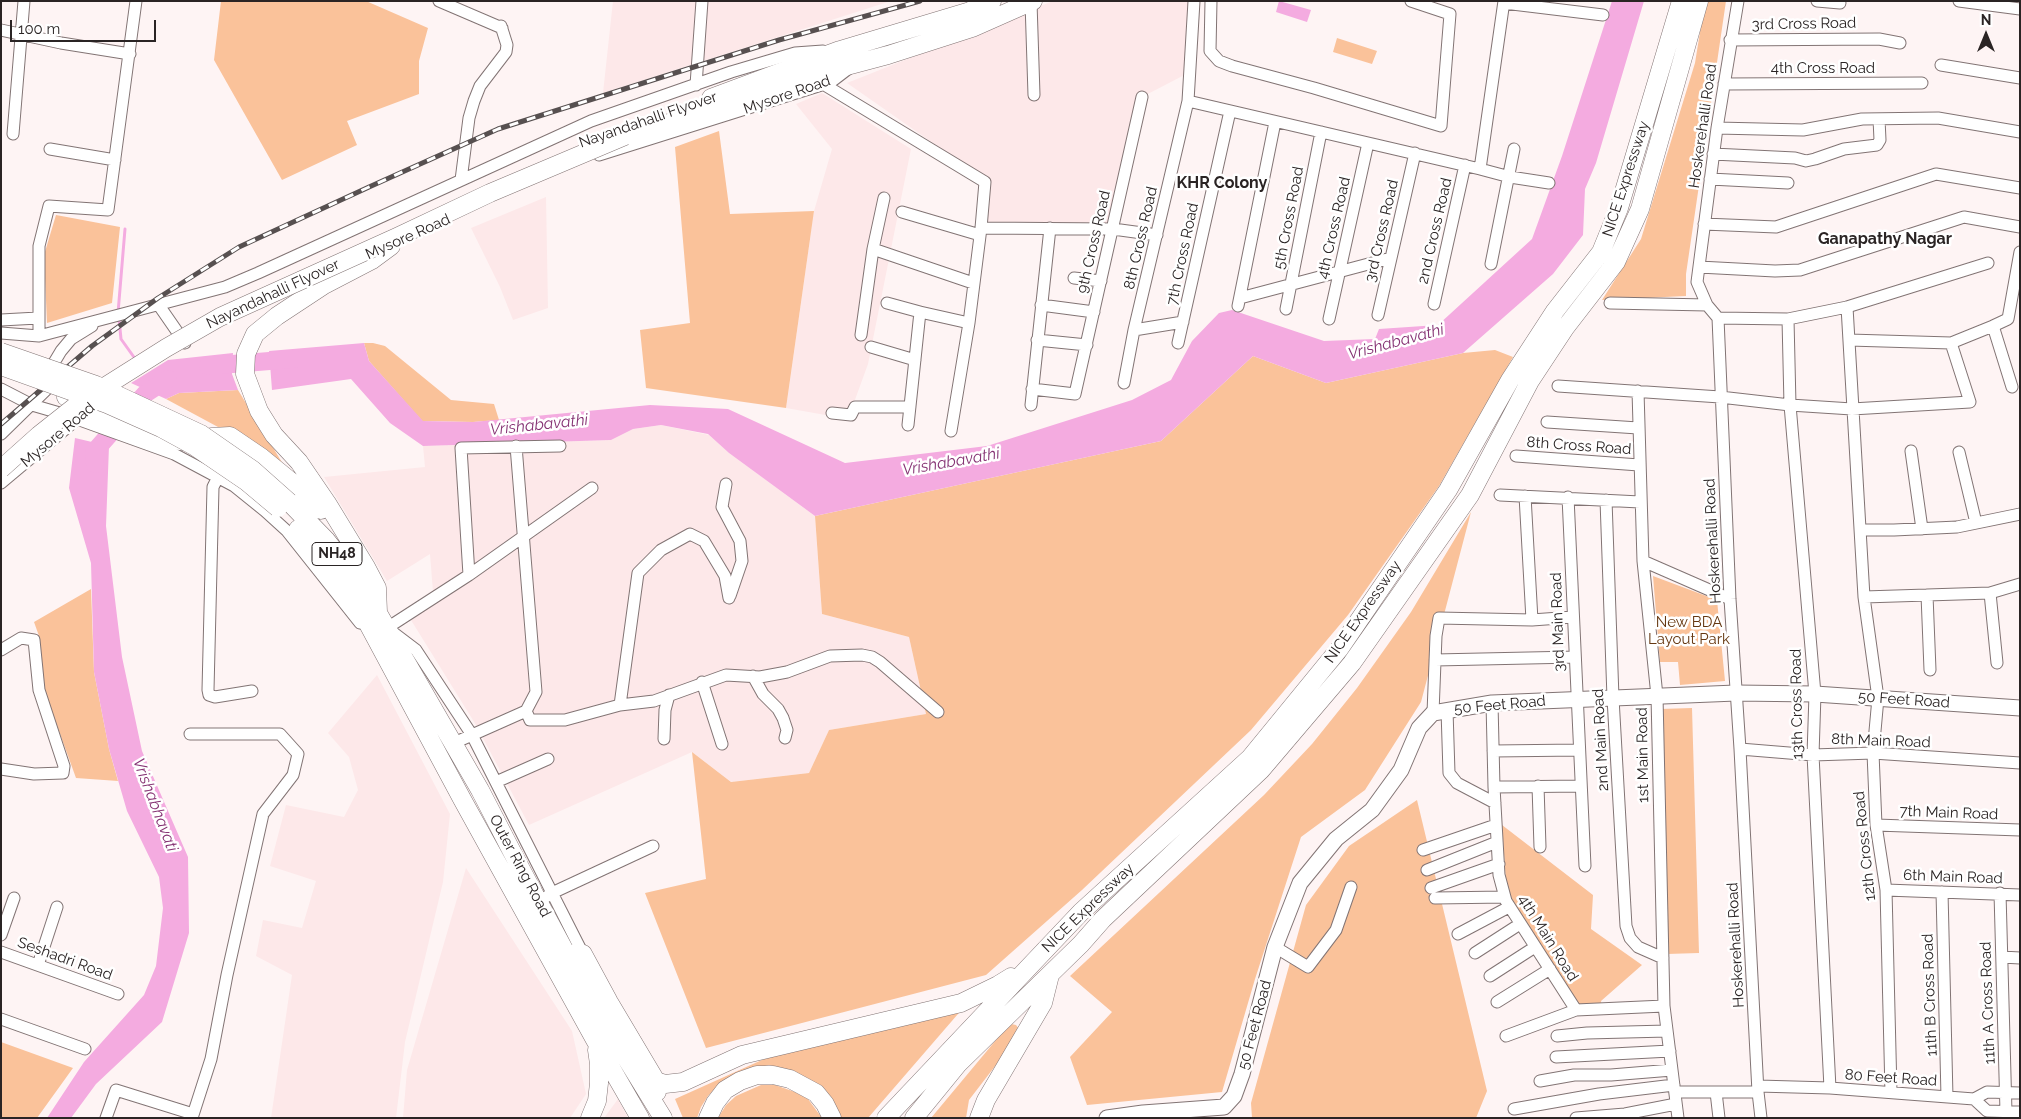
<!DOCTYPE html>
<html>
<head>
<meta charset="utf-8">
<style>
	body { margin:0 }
	#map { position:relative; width:2021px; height:1119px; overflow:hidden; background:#fef4f4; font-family:Raleway,sans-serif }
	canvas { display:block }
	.frame { position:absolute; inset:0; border:2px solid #2a2424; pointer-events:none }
	.north { position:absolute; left:1961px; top:10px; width:50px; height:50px; -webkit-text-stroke:4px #fff; paint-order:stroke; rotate:0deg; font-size:14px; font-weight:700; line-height:20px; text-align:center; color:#2a2424 }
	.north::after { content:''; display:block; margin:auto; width:18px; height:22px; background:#2a2424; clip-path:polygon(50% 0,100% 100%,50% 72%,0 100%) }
	.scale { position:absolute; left:10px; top:20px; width:146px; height:22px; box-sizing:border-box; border:2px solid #2a2424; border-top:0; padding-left:6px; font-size:15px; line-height:18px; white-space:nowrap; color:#2a2424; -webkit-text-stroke:4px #fff; paint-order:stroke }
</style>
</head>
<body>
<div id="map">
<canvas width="2021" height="1119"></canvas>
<div class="frame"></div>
<div class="north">N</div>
<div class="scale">100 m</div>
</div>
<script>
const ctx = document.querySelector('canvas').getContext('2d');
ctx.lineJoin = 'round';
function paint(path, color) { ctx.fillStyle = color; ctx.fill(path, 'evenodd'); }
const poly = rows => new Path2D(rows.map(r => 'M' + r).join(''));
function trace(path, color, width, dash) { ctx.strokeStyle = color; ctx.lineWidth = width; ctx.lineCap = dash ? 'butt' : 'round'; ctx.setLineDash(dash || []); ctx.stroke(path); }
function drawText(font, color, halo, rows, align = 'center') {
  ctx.font = font + ' Raleway,sans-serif'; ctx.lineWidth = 5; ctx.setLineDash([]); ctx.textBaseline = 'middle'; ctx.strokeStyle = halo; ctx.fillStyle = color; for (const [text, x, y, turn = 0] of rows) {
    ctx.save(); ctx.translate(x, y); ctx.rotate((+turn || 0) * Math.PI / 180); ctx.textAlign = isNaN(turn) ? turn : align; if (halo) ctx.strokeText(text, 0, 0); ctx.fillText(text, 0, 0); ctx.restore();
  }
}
paint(poly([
	[613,1,891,1,603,93],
	[1053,1,1192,1,1194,70,1142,97,1112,227,983,226,983,178,847,83],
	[822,93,911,149,868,364,848,419,786,408,814,211,832,149,796,104],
	[546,197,548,308,513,320,500,287,471,228],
	[661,425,709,435,729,453,815,516,822,614,909,637,926,714,829,730,809,773,731,782,692,752,529,825,476,725,406,612,433,592,430,554,387,581,324,477,425,467,423,446,611,440,633,429],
	[377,675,450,814,443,882,405,1042,396,1118,271,1118,292,975,256,956,263,920,302,928,316,881,270,866,286,805,344,817,358,790,349,757,328,733],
	[466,868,572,1031,586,1094,570,1118,403,1118,407,1070],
	[618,1099,628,1118,604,1118]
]), '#fde8e9');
paint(poly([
	[221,1,366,1,428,28,419,61,419,94,347,121,357,145,282,180,214,60],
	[1705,1,1726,1,1686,274,1686,296,1602,300,1641,239,1695,63],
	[1337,38,1377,51,1372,64,1333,52],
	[719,131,730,214,814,211,786,408,646,388,640,330,690,323,675,147],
	[56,215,120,227,112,303,47,323,44,255],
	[364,343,373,343,385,346,451,400,494,404,499,420,473,422,422,421,369,361],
	[1495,350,1513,357,1439,486,1348,615,1251,730,1082,890,986,975,706,1048,645,893,706,879,692,752,731,782,809,773,829,730,926,714,909,637,822,614,815,516,1161,441,1253,356,1326,383,1463,353],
	[238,390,286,469,244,441,166,399,179,393],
	[1471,512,1421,702,1365,790,1301,837,1255,979,1222,1092,1087,1105,1070,1057,1112,1012,1070,976,1264,795,1312,744,1357,688,1411,612],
	[1653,576,1717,600,1725,681,1680,685,1678,662,1660,662],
	[91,589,94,672,109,749,118,781,76,778,42,684,39,636,34,622],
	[1692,708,1699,953,1667,954,1660,709],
	[1417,800,1487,1091,1476,1118,1252,1118,1251,1103,1306,905,1349,846],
	[1502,825,1593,895,1591,929,1642,965,1601,1001,1602,1008,1577,1008,1507,897],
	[964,1007,868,1118,841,1118,833,1101,822,1086,790,1070,769,1065,756,1068,719,1084,708,1096,701,1107,697,1118,683,1118,675,1099,773,1055],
	[1011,1024,1016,1025,1019,1029,1019,1035,969,1100,966,1118,931,1118,1006,1028],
	[1,1042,73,1068,37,1118,1,1118],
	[761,1085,775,1085,798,1093,808,1099,822,1118,718,1118,726,1105,736,1096]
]), '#fac29a');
paint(poly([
	[1279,1,1311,10,1307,22,1276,12],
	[1612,1,1644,1,1596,163,1585,189,1583,235,1553,274,1463,353,1326,383,1253,356,1161,441,815,516,729,453,708,434,661,425,633,429,611,440,423,446,390,423,351,379,272,390,269,351,364,343,369,361,423,421,473,422,650,405,728,409,845,463,987,446,1132,400,1171,380,1192,341,1219,313,1232,310,1324,341,1375,339,1379,329,1438,325,1532,239,1562,156],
	[233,353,232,374,238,390,179,393,166,399,131,383,168,360],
	[75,438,109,446,106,526,122,657,142,751,188,857,189,933,162,1022,96,1084,71,1118,47,1118,84,1062,144,995,156,966,163,908,159,877,127,811,109,749,94,672,91,563,69,488]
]), '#f4abe0');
trace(poly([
	[118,313,125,229],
	[119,319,121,339,136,360]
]), '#f4abe0', 3);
trace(poly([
	[208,366,294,359],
	[95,464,94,452,145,394,168,379]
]), '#f4abe0', 18);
const minor = poly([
	[439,1,502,28],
	[1211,1,1210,51,1219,61,1232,66,1314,88,1441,126,1450,14,1411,1],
	[1738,1,1717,128,1697,282,1707,305,1718,318,1730,599,1740,749,1758,1092,1761,1118],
	[1817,1,1840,3],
	[1959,1,2020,9],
	[1031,2,1034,95],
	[1504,3,1603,15],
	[1,30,61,43,130,54],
	[1730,40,1879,39,1900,43],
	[1941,65,2020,78],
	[823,84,985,182,981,228],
	[1724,84,1922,83],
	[696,85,702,1],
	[1188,101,1480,169,1504,1],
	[1717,128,1803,130,1862,119,1938,118,2020,132],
	[13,134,24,1],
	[50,149,115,160],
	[1713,154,1795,158,1806,161,1815,159,1844,149,1877,145,1880,140,1879,119],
	[599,155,831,82,848,69],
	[1480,169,1510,177,1549,183],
	[1710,179,1788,183],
	[461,180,469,118,474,101,480,86,506,52,507,45,501,26],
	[884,198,873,249,973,283],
	[902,212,980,235],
	[1704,224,1776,227,1936,174,2020,188],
	[1491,264,1514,149],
	[1699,267,1775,271,1800,270,1964,217,2020,227],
	[1074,278,1101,281],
	[1240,298,1391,258],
	[887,303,920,312,908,425],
	[1610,303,1707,305],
	[158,304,185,343],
	[1434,304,1465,165],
	[1041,305,1094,312],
	[1238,306,1275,122],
	[1847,307,1864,597,1878,698,1873,753,1876,825,1886,890,1891,1092],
	[1286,309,1321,132],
	[920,312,969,323],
	[1378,315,1415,153],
	[1718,318,1788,319,1847,307,1988,263],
	[1329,319,1368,143],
	[1788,319,1790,405,1815,694,1813,755,1830,1088],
	[1,320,38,318],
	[1993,326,2008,319,2020,252],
	[1134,330,1183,322],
	[1,333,39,336,225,287,258,273,591,121,731,72,795,53,823,51],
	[861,335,873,249],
	[39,336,39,246,49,206,108,210,136,1],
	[1037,340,1087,345],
	[1178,343,1230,111],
	[1951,343,1993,326,2012,387],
	[871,347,915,360],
	[1124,383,1134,330,1188,101,1194,1],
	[1558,386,1720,397,1790,405,1852,409,1970,402,1951,343,1849,340],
	[1,389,32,405,63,414,174,454,234,486,265,511,287,531,360,623],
	[1032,389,1075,394,1142,97],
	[1638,391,1643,561,1657,696,1664,1006,1678,1118],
	[1031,405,1050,228],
	[832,413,851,415,855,407,910,407],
	[1547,422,1638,428],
	[951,431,969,323,981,228,1113,229,1157,235],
	[1,434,48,388,55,361,61,351,71,339,92,326],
	[560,446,461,448,469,575,387,628,416,650,472,735,583,954],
	[1911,451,1922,529],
	[1959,452,1976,523],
	[1516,456,1639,465],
	[221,471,213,487,208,690,209,695,215,697,252,691],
	[1,483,94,405],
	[726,484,722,507,740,541,742,561,730,596],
	[1500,495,1640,502],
	[1568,497,1585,866],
	[1606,500,1613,698,1626,926,1630,938,1638,947,1663,958],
	[1860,530,1894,530,1957,527,2020,514],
	[1643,561,1730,599],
	[469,575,592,488],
	[1990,593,1997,663],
	[1927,595,1930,670],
	[1864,597,1990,593,2020,584],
	[1532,620,1573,617],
	[1,650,21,638,34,640,39,690,64,766,63,773,34,774,1,769],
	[1435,660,1575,657],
	[753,676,763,694,778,709,783,718,787,730,785,738],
	[702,682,722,744],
	[1492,703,1494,787,1499,875,1506,901,1576,1010,1664,1006],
	[620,705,638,573,661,550,690,534,704,541,725,576,729,598],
	[1447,710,1449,773,1457,783,1495,803],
	[526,711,530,720,565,720,620,705,654,701,726,675,760,677,787,672,830,656,862,655,872,657,880,662,938,712],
	[1433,713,1436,636,1439,618,1532,620,1525,496],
	[190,734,280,734,298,754,293,775,263,814,227,975,211,1059,192,1118],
	[664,739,665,710,669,695],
	[454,743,526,711,536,692,516,446],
	[1740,749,1813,755,1873,753,2020,763],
	[1493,751,1579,750],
	[496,782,548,759],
	[1538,786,1540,847],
	[1494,787,1581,786],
	[1876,825,2020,830],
	[1423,850,1496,825],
	[1427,870,1497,842],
	[1431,888,1499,864],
	[1886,890,2020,895],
	[1942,892,1947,1097],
	[2000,893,2006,1112],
	[546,897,552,893,653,846],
	[1435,898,1505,897],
	[1458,934,1509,907],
	[1,935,14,898],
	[1275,947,1308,967,1336,930,1351,887],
	[1,952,118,994],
	[1475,953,1520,924],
	[2002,957,2020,958],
	[38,965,57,907],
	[1490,976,1535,947],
	[1497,1002,1550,969],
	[1,1019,85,1049],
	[1506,1036,1576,1010],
	[1557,1036,1587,1033,1667,1031],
	[1556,1057,1670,1051],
	[1540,1081,1574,1075,1611,1075,1672,1070],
	[1758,1086,1830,1088,1974,1099,1987,1092,2020,1093],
	[1675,1092,1758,1092],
	[1716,1092,1719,1118],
	[1974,1099,1987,1111,2020,1112],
	[1514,1109,1599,1094,1674,1085],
	[106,1118,116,1090,193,1114],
	[1576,1118,1625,1114,1676,1104]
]);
const major = poly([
	[1107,1118,1143,1113,1224,1107,1234,1096,1242,1074,1275,947,1300,883,1336,839,1372,810,1401,770,1419,728,1433,713,1492,703,1736,693,1815,694,2020,708]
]);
const highway = poly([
	[711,98,840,50,970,11,992,1],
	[625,136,702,113,824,72,888,55,972,28,1033,1],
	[66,397,130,427,167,440,194,442,212,437,230,436,261,457,305,493,321,510],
	[289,502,326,540,352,573,378,613,480,790,523,873,596,1009,663,1118],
	[298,529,319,551,352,594,462,799,595,1040,640,1118],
	[378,612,377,588,366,567,327,503,299,462,274,435,259,411,245,374,246,354,255,334,277,316,324,285,372,260,391,246],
	[566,954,583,954,609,1002,656,1081,657,1092],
	[656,1081,665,1084,683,1082,742,1055,961,1003,998,985,1011,977],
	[590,1118,597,1101,599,1083,599,1064,597,1050],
	[708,1118,715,1103,725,1090,740,1081,757,1075,773,1075,790,1079,816,1093,825,1104,832,1118],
	[886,1118,1081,912,1250,758,1340,648,1448,490,1510,380,1555,311,1601,252,1619,208,1681,1],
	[914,1118,958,1064,1081,944,1103,919,1261,770,1352,663,1470,495,1530,381,1565,328,1616,262,1640,209,1699,1],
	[979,1118,986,1100,1043,1003,1050,975]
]);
trace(minor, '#827474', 13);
trace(major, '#827474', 17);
trace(highway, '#827474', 19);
trace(minor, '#fff', 11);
trace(major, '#fff', 15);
trace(highway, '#fff', 18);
const rail = poly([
	[1,424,92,346,158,298,239,247,369,187,498,129,779,40,920,1]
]);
trace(rail, '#575050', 5);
trace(rail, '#fff', 3, [9]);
const highwayBridge = poly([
	[1,352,96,385,201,434,253,470,289,502],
	[1,366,107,404,161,428,194,446,247,482,278,508],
	[1,469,39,435,82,401,166,348,220,317,397,237,490,193,625,136]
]);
trace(highwayBridge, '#827474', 19, []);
trace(highwayBridge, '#fff', 18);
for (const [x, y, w] of [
	[337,554,50]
]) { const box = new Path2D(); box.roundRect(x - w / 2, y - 11.5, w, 23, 4); ctx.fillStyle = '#fff'; ctx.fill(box); trace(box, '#2a2424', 1); }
drawText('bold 14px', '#2a2424', null, [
	["NH48",337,554]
]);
drawText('15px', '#2a2424', '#fff', [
	["3rd Cross Road",1804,24,-1],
	["4th Cross Road",1823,68],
	["Mysore Road",787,95,-19],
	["Nayandahalli Flyover",648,120,-19],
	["Hoskerehalli Road",1703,126,-82],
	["NICE Expressway",1626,179,-72],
	["5th Cross Road",1289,218,-79],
	["4th Cross Road",1334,228,-77],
	["3rd Cross Road",1382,231,-77],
	["2nd Cross Road",1435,231,-77],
	["Mysore Road",408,237,-24],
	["8th Cross Road",1141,238,-77],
	["9th Cross Road",1094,242,-77],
	["7th Cross Road",1183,254,-78],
	["Nayandahalli Flyover",273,294,-25],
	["Mysore Road",58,435,-40],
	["8th Cross Road",1579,446,4],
	["Hoskerehalli Road",1713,541,-93],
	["NICE Expressway",1363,612,-55],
	["3rd Main Road",1558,622,-92],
	["50 Feet Road",1904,700,4],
	["13th Cross Road",1797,704,-91],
	["50 Feet Road",1500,705,-5],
	["2nd Main Road",1601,740,-93],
	["8th Main Road",1881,741,2],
	["1st Main Road",1643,755,-91],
	["7th Main Road",1949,813,2],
	["12th Cross Road",1865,846,-96],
	["Outer Ring Road",520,866,62],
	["6th Main Road",1953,877,2],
	["NICE Expressway",1088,908,-44],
	["4th Main Road",1548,938,58],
	["Hoskerehalli Road",1736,945,-93],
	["Seshadri Road",65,959,20],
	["11th B Cross Road",1930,995,-92],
	["11th A Cross Road",1988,1003,-92],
	["50 Feet Road",1255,1025,-75],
	["80 Feet Road",1891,1078,4]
]);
drawText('15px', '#663811', '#fff', [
	["New BDA",1689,622],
	["Layout Park",1689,639]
]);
drawText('bold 16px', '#2a2424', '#fff', [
	["KHR Colony",1222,183],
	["Ganapathy Nagar",1885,239]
]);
drawText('italic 16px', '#853273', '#fff', [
	["Vrishabavathi",1396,342,-15],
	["Vrishabavathi",539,425,-6],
	["Vrishabavathi",951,462,-10],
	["Vrishabhavati",155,805,69]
]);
</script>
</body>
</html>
